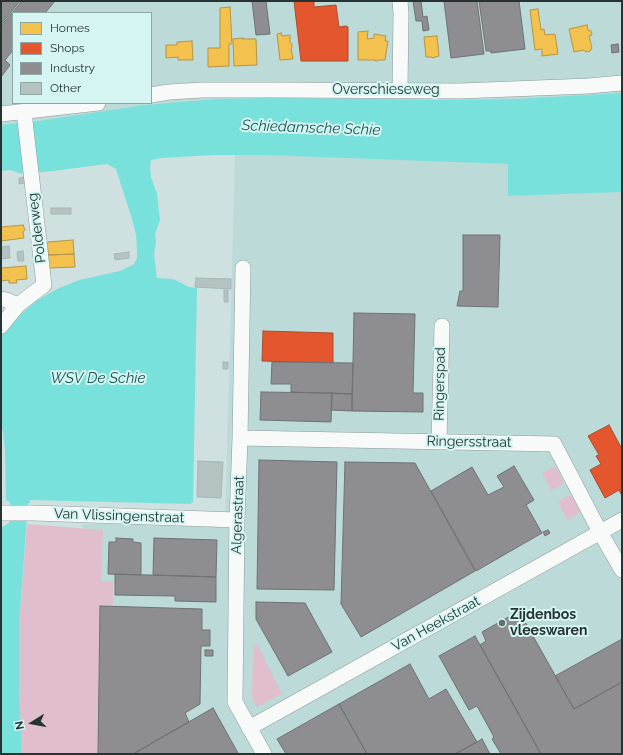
<!DOCTYPE html>
<html>
<head>
<meta charset="utf-8">
<style>
	body { margin:0 }
	#map { position:relative; width:623px; height:755px; overflow:hidden; background:#cee0df; font-family:Raleway,sans-serif }
	canvas { display:block }
	.frame { position:absolute; inset:0; border:2px solid #263332; pointer-events:none }
	.legend { position:absolute; left:12px; top:12px; width:140px; height:92px; box-sizing:border-box; background:#d4f5f2; border:1px solid #8ea7a5; margin:0; padding:5px 7px; list-style:none; font-size:12px; color:#263332 }
	.legend li { display:flex; align-items:center; gap:8px; height:20px }
	.legend b { width:20px; border:1px solid #8ea7a5 }
	.north { position:absolute; left:12px; top:703px; width:40px; height:40px; -webkit-text-stroke:3px #d4f5f2; paint-order:stroke; rotate:259deg; font-size:11px; font-weight:700; line-height:16px; text-align:center; color:#263332 }
	.north::after { content:''; display:block; margin:auto; width:14px; height:18px; background:#263332; clip-path:polygon(50% 0,100% 100%,50% 72%,0 100%) }
</style>
</head>
<body>
<div id="map">
<canvas width="623" height="755"></canvas>
<div class="frame"></div>
<ul class="legend">
<li><b style="height:11px;background:#f2c14e"></b>Homes</li>
<li><b style="height:11px;background:#e4572e"></b>Shops</li>
<li><b style="height:11px;background:#8d8d92"></b>Industry</li>
<li><b style="height:11px;background:#b4c2c1"></b>Other</li>
</ul>
<div class="north">N</div>
</div>
<script>
const ctx = document.querySelector('canvas').getContext('2d');
ctx.lineJoin = 'round';
function paint(path, color) { ctx.fillStyle = color; ctx.fill(path, 'evenodd'); }
const poly = rows => new Path2D(rows.map(r => 'M' + r).join(''));
function trace(path, color, width, dash) { ctx.strokeStyle = color; ctx.lineWidth = width; ctx.lineCap = dash ? 'butt' : 'round'; ctx.setLineDash(dash || []); ctx.stroke(path); }
function drawText(font, color, halo, rows, align = 'center') {
  ctx.font = font + ' Raleway,sans-serif'; ctx.lineWidth = 4; ctx.setLineDash([]); ctx.textBaseline = 'middle'; ctx.strokeStyle = halo; ctx.fillStyle = color; for (const [text, x, y, turn = 0] of rows) {
    ctx.save(); ctx.translate(x, y); ctx.rotate((+turn || 0) * Math.PI / 180); ctx.textAlign = isNaN(turn) ? turn : align; if (halo) ctx.strokeText(text, 0, 0); ctx.fillText(text, 0, 0); ctx.restore();
  }
}
paint(poly([
	[1,1,622,1,622,754,83,754,82,524,225,522,236,120,1,135],
	[13,13,151,13,151,103,13,103]
]), '#bcdad8');
paint(poly([
	[555,466,563,481,562,485,551,490,542,473],
	[568,495,572,497,581,512,567,520,558,502],
	[27,524,103,530,101,581,113,582,112,754,22,754,19,688,19,625],
	[257,644,282,694,257,707,252,698,252,696,253,647]
]), '#e1becd');
paint(poly([
	[622,93,622,192,508,196,508,164,267,155,215,155,162,158,151,160,150,167,151,177,157,194,160,220,155,234,156,242,154,254,157,278,173,279,189,287,197,288,193,502,190,504,31,500,30,501,30,503,28,503,19,625,19,688,22,754,2,754,1,745,1,528,9,523,10,502,6,500,5,450,3,432,1,424,1,336,17,317,36,301,57,289,79,280,120,271,134,264,137,258,137,248,136,235,132,219,116,169,107,164,53,171,22,174,10,170,1,171,1,125,39,121,145,105,217,99,272,98,444,100,518,99]
]), '#79e1dc');
const homes = poly([
	[230,7,232,44,229,44,229,66,208,67,208,48,220,48,220,8,230,7],
	[538,9,541,30,544,29,545,35,555,34,558,54,542,56,542,49,535,50,530,10,538,9],
	[587,25,588,30,591,31,592,35,589,36,592,48,590,51,586,52,584,50,574,52,569,29,587,25],
	[368,31,367,39,374,38,374,34,386,36,385,41,388,41,385,60,378,60,378,61,375,61,375,60,358,60,358,32,368,31],
	[281,33,282,36,290,35,290,43,292,44,292,47,291,48,293,59,280,60,277,34,281,33],
	[437,36,439,56,432,58,432,57,426,57,424,37,437,36],
	[243,38,242,39,256,39,257,65,234,66,233,39,243,38],
	[192,41,193,60,178,60,178,57,166,58,166,45,177,45,177,42,192,41],
	[23,225,25,230,23,232,24,238,1,241,1,227,23,225],
	[73,240,74,254,48,255,48,249,47,248,46,245,48,242,73,240],
	[74,254,75,267,49,268,47,262,49,261,48,255,74,254],
	[26,266,27,279,16,280,17,283,9,283,9,280,1,281,1,268,26,266]
]);
paint(homes, '#f2c14e');
trace(homes, '#b59646', 1);
const shops = poly([
	[294,1,314,1,314,7,336,5,339,27,346,26,348,27,348,61,301,61,294,1],
	[263,331,333,333,333,363,262,361,263,331],
	[609,425,622,449,622,494,621,494,619,490,605,498,590,470,601,464,596,456,599,455,588,436,609,425]
]);
paint(shops, '#e4572e');
trace(shops, '#ab4c2f', 1);
const industry = poly([
	[1,1,20,1,1,24,1,1],
	[22,1,55,1,45,13,13,13,13,50,5,60,10,65,1,77,1,26,22,1],
	[252,1,266,1,270,34,256,35,252,1],
	[413,1,421,1,423,17,427,16,429,30,423,31,422,21,416,21,413,1],
	[444,1,477,1,484,54,451,58,444,1],
	[479,1,519,1,525,49,491,53,491,51,486,51,479,1],
	[618,44,619,52,612,53,611,45,618,44],
	[463,235,500,235,498,307,457,306,460,291,463,291,463,235],
	[354,313,415,314,413,393,423,393,423,412,352,411,354,313],
	[272,362,353,363,352,394,291,392,291,384,271,384,272,362],
	[261,392,332,393,331,422,260,420,261,392],
	[332,393,352,394,352,411,331,410,332,393],
	[259,460,337,462,334,590,257,589,259,460],
	[345,462,415,463,475,571,361,637,341,604,345,462],
	[514,466,534,500,526,505,542,533,476,571,431,491,472,467,488,495,504,487,497,476,514,466],
	[548,530,550,533,545,536,543,532,548,530],
	[116,538,133,539,133,542,141,543,141,575,108,574,109,542,116,542,116,538],
	[154,538,217,540,216,577,153,575,154,538],
	[115,574,216,577,216,602,175,601,175,596,115,595,115,574],
	[256,602,305,603,332,652,288,676,256,619,256,602],
	[100,606,202,609,202,630,210,630,210,646,201,646,200,704,185,713,189,722,133,754,98,754,100,606],
	[519,611,574,709,622,682,622,754,541,754,480,645,486,641,482,632,519,611],
	[475,636,480,645,541,754,501,754,492,739,494,737,477,706,469,710,439,656,475,636],
	[622,639,622,682,574,709,555,676,622,639],
	[205,650,213,650,213,656,205,656,205,650],
	[410,664,429,699,446,689,477,742,455,754,367,754,339,704,410,664],
	[339,704,367,754,286,754,277,739,339,704],
	[213,708,238,753,236,754,133,754,213,708],
	[482,739,490,754,455,754,477,742,482,739]
]);
paint(industry, '#8d8d92');
trace(industry, '#6e7275', 1);
const building = poly([
	[25,177,26,183,19,184,19,178,25,177],
	[51,208,71,208,71,214,51,214,51,208],
	[9,246,10,258,1,259,1,247,9,246],
	[23,251,24,261,18,261,17,252,23,251],
	[129,252,129,258,115,260,114,254,129,252],
	[196,278,231,279,231,289,195,287,196,278],
	[224,290,228,290,228,302,224,302,224,290],
	[223,362,228,362,228,369,223,369,223,362],
	[198,461,223,462,221,498,197,497,198,461]
]);
paint(building, '#b4c2c1');
trace(building, '#a8b6b5', 1);
const minor = poly([
	[400,1,401,13,400,91],
	[151,95,169,92,202,90,275,90,460,91,588,86,622,83],
	[1,114,98,103],
	[243,268,240,438,237,520,235,702,264,754],
	[1,299,6,300,18,305],
	[1,326,18,305,44,285,24,112],
	[240,438,554,444,600,532,622,570],
	[439,442,442,326],
	[1,513,33,513,237,520],
	[249,728,622,520]
]);
trace(minor, '#8d9b9a', 16);
trace(minor, '#f8fafa', 15);
for (const [x, y, r, color] of [
	[502,623,4,"#61706f"]
]) { const dot = new Path2D(); dot.arc(x, y, r, 0, 2 * Math.PI); ctx.fillStyle = color; ctx.fill(dot); trace(dot, '#d4f5f2', 1.5); }
drawText('14px', '#263332', '#d4f5f2', [
	["Overschieseweg",386,90],
	["Polderweg",37,228,-97],
	["Ringerspad",440,384,-89],
	["Ringersstraat",469,442,1],
	["Algerastraat",238,515,-88],
	["Van Vlissingenstraat",119,516,2],
	["Van Heekstraat",436,624,-29]
]);
drawText('bold 14px', '#263332', '#d4f5f2', [
	["Zijdenbos",510,615],
	["vleeswaren",510,631]
], 'left');
drawText('italic 15px', '#1b5653', '#d4f5f2', [
	["Schiedamsche Schie",311,128,2],
	["WSV De Schie",98,378]
]);
</script>
</body>
</html>
